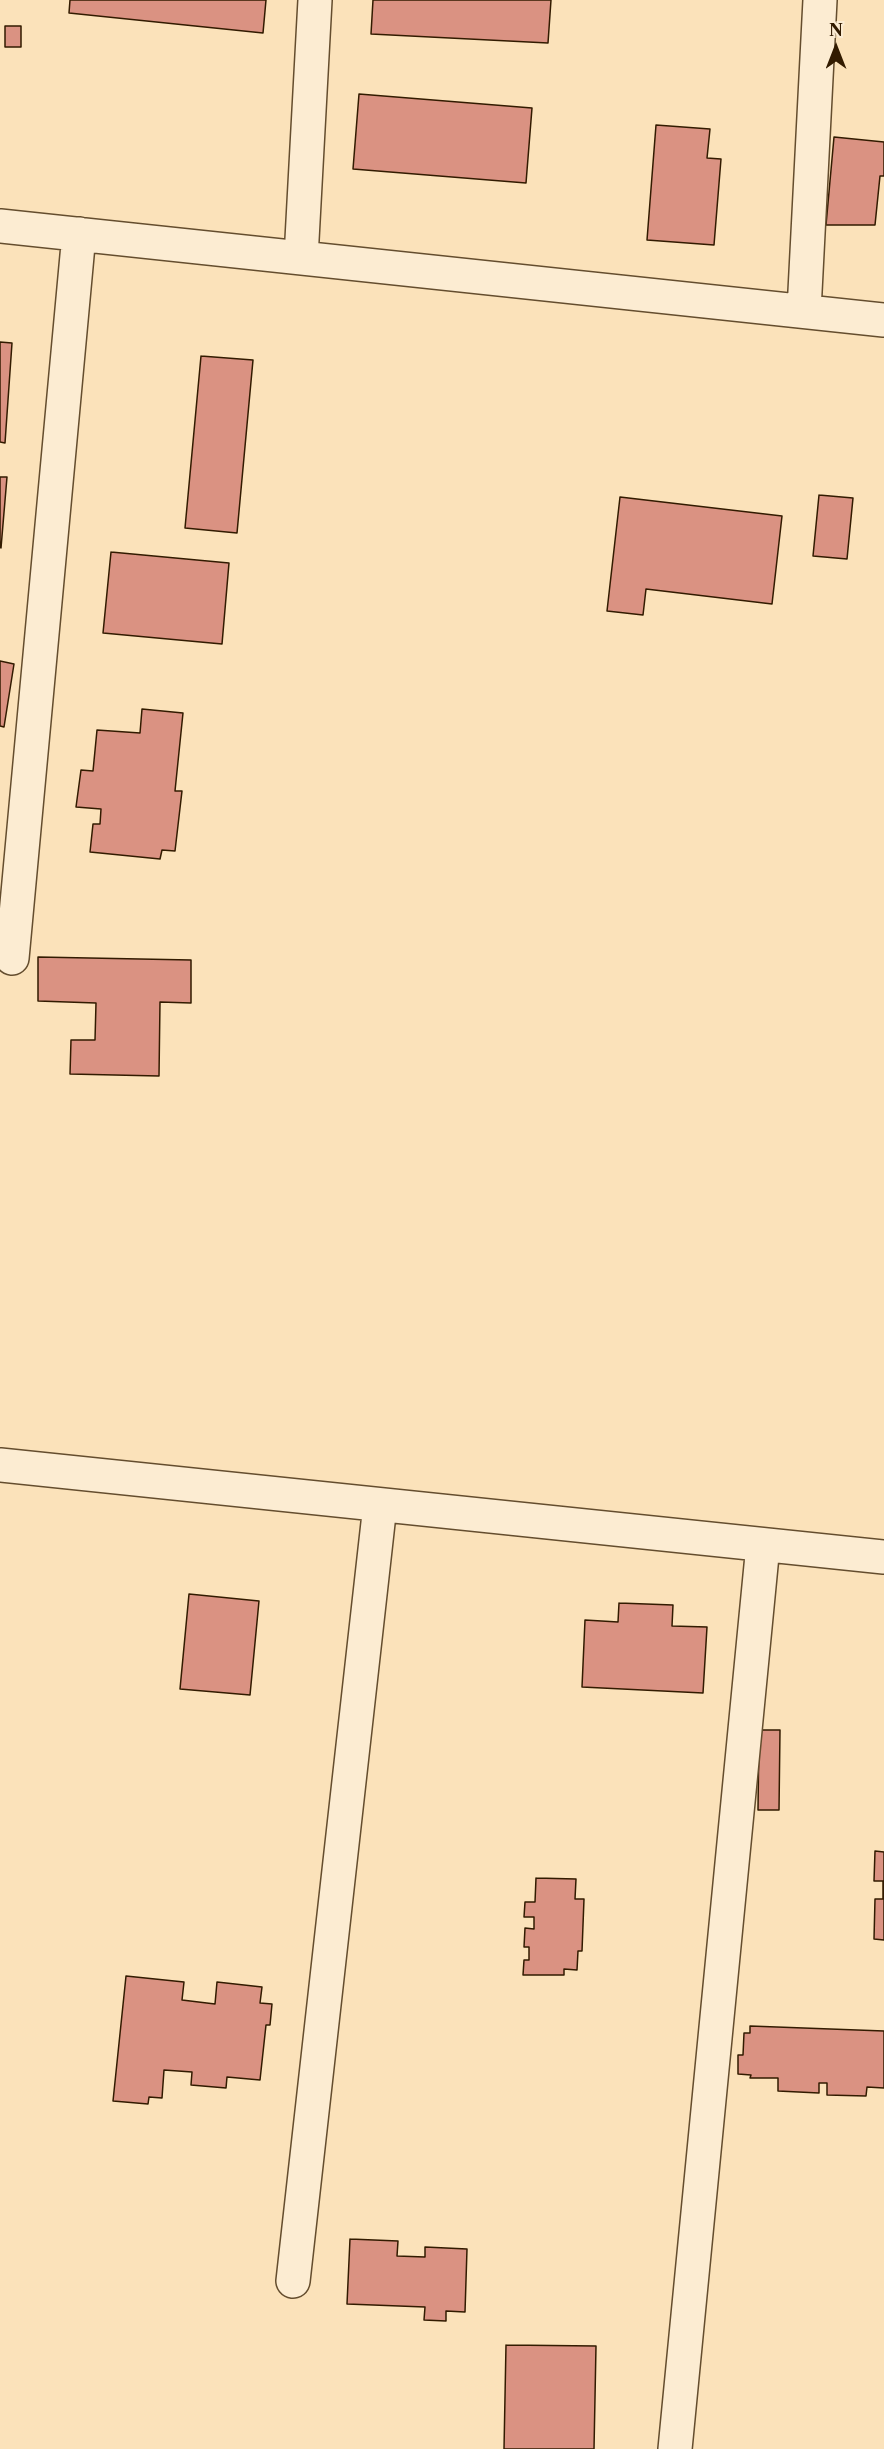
<!DOCTYPE html>
<html>
<head>
<meta charset="utf-8">
<style>
	body { margin:0 }
	#map { position:relative; width:884px; height:2449px; overflow:hidden; background:#fbe2ba; font-family:"Libre Caslon Text",serif }
	canvas { display:block }
	.north { position:absolute; left:806px; top:18px; width:60px; height:60px; -webkit-text-stroke:4px #fcecd2; paint-order:stroke; rotate:0deg; font-size:16px; font-weight:700; line-height:24px; text-align:center; color:#321b00 }
	.north::after { content:''; display:block; margin:auto; width:21px; height:27px; background:#321b00; clip-path:polygon(50% 0,100% 100%,50% 72%,0 100%) }
</style>
</head>
<body>
<div id="map">
<canvas width="884" height="2449"></canvas>
<div class="north">N</div>
</div>
<script>
const ctx = document.querySelector('canvas').getContext('2d');
ctx.lineJoin = 'round';
function paint(path, color) { ctx.fillStyle = color; ctx.fill(path, 'evenodd'); }
const poly = rows => new Path2D(rows.map(r => 'M' + r).join(''));
function trace(path, color, width, dash) { ctx.strokeStyle = color; ctx.lineWidth = width; ctx.lineCap = dash ? 'butt' : 'round'; ctx.setLineDash(dash || []); ctx.stroke(path); }
const building = poly([
	[70,0,266,0,263,33,69,13,70,0],
	[373,0,551,0,548,43,371,34,373,0],
	[5,26,21,26,21,47,5,47,5,26],
	[359,94,532,108,526,183,353,169,359,94],
	[656,125,710,129,707,158,721,159,714,245,647,240,656,125],
	[834,137,884,142,884,176,880,176,875,225,826,225,834,137],
	[0,342,12,343,5,443,0,442,0,342],
	[201,356,253,360,237,533,185,528,201,356],
	[0,477,7,477,1,548,0,547,0,477],
	[819,495,853,498,847,559,813,556,819,495],
	[620,497,782,516,772,604,646,589,643,615,607,611,620,497],
	[111,552,229,563,222,644,103,633,111,552],
	[0,661,14,664,4,727,0,726,0,661],
	[142,709,183,713,175,791,182,791,175,851,162,850,160,859,90,852,93,824,100,824,101,809,76,807,81,770,93,771,97,730,140,733,142,709],
	[38,957,191,960,191,1003,160,1002,159,1076,70,1074,71,1040,95,1040,96,1003,38,1001,38,957],
	[189,1594,259,1601,250,1695,180,1689,189,1594],
	[619,1603,673,1605,672,1626,707,1627,703,1693,582,1687,585,1620,618,1622,619,1603],
	[759,1730,780,1730,779,1810,758,1810,759,1730],
	[875,1851,884,1852,884,1940,874,1939,875,1899,883,1899,883,1881,874,1881,875,1851],
	[536,1878,576,1879,575,1899,584,1899,582,1951,578,1951,577,1970,564,1969,564,1975,523,1975,524,1960,529,1960,529,1947,524,1947,525,1928,534,1929,534,1917,524,1917,525,1902,535,1902,536,1878],
	[126,1976,184,1982,182,2000,215,2004,217,1982,262,1987,260,2003,272,2004,270,2025,266,2025,260,2080,227,2077,226,2088,191,2085,192,2072,164,2070,162,2098,149,2097,148,2104,113,2101,126,1976],
	[750,2026,884,2031,884,2088,867,2087,866,2096,827,2095,827,2083,819,2083,819,2093,778,2091,778,2078,750,2078,751,2075,738,2074,738,2055,743,2055,744,2033,750,2033,750,2026],
	[350,2239,398,2241,397,2256,425,2257,425,2247,467,2249,465,2312,446,2311,446,2321,424,2320,425,2307,347,2304,350,2239],
	[506,2345,596,2346,594,2449,504,2449,506,2345]
]);
paint(building, '#da9282');
trace(building, '#321b00', 1.5);
const minor = poly([
	[0,226,884,320],
	[301,258,315,0],
	[804,311,820,0],
	[12,958,79,234],
	[0,1465,884,1557],
	[293,2281,380,1505],
	[675,2449,763,1545]
]);
trace(minor, '#644d2e', 36);
trace(minor, '#fcecd2', 33);
</script>
</body>
</html>
